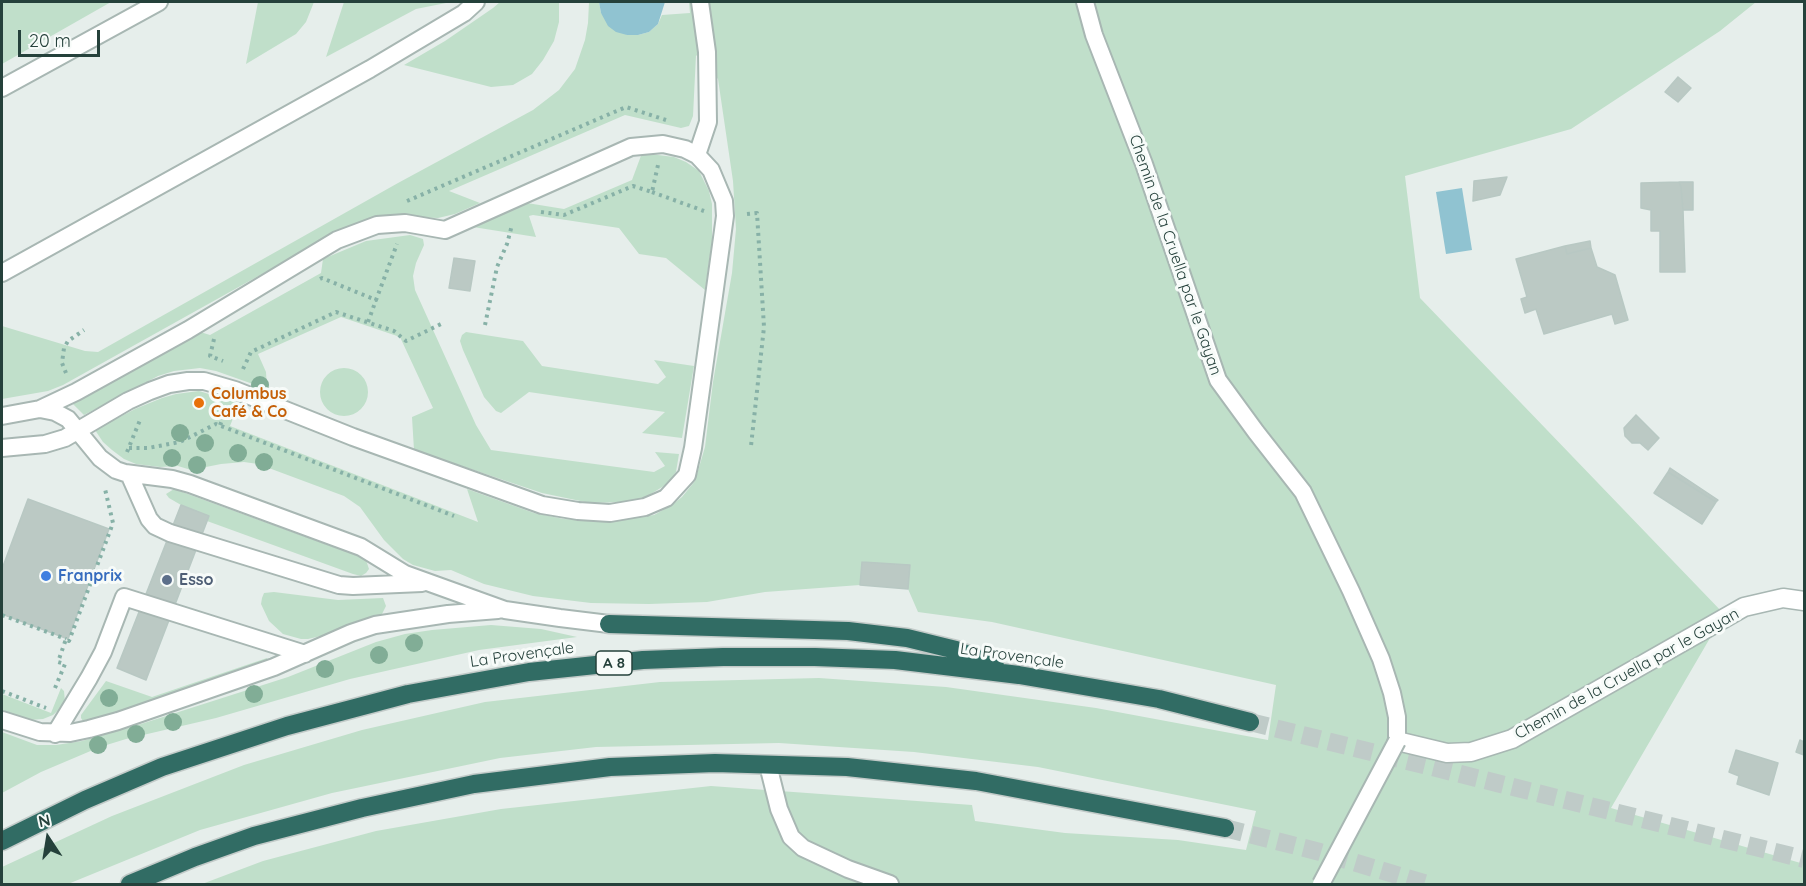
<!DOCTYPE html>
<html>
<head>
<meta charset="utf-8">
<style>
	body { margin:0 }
	#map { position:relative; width:1806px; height:886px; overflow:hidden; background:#e6eeeb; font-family:Quicksand,sans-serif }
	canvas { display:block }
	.frame { position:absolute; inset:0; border:3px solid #25413b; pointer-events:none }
	.north { position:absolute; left:18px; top:808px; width:60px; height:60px; -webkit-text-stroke:4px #f7fbf9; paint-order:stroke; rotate:348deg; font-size:16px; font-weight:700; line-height:24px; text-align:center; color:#25413b }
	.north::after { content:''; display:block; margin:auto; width:21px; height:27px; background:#25413b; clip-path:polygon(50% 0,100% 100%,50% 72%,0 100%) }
	.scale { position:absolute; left:18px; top:30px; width:82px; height:27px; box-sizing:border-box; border:3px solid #25413b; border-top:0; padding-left:8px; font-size:18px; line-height:21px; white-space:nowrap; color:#25413b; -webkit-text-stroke:4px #f7fbf9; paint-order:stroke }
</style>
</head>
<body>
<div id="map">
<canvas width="1806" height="886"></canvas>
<div class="frame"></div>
<div class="north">N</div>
<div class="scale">20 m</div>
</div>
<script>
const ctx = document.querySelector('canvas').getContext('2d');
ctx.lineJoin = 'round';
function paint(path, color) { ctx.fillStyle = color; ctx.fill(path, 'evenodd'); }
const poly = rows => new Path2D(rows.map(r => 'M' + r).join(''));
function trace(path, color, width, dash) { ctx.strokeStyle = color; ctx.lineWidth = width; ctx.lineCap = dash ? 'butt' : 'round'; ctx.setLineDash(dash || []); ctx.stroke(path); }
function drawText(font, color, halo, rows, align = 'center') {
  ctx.font = font + ' Quicksand,sans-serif'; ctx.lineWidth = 6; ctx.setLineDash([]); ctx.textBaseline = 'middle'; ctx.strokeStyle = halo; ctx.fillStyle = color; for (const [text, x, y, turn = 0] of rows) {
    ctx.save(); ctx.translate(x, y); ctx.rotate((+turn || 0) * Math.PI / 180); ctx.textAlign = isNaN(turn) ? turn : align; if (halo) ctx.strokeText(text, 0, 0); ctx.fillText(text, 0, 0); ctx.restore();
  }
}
paint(poly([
	[2,2,111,2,2,64],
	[258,2,314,2,306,22,296,34,246,64],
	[344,2,451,2,416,9,326,57],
	[500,2,559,2,559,22,554,41,543,60,532,74,513,85,491,87,404,65,445,41,493,8],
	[589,2,599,2,601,13,627,35,638,35,649,32,658,24,662,15,690,13,689,2,1756,2,1720,31,1571,129,1405,176,1420,298,1724,614,1611,808,1804,864,1804,884,202,884,263,861,376,831,501,809,711,786,972,805,975,821,1065,833,1178,840,1246,850,1256,811,1038,767,914,752,779,743,596,747,500,758,332,793,200,830,68,884,2,884,2,867,112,816,244,765,362,730,485,702,660,682,819,678,946,687,1096,708,1268,740,1276,685,992,622,918,612,908,589,909,565,862,562,860,585,765,592,707,602,649,604,591,603,533,596,484,584,451,570,435,571,413,565,403,559,384,540,360,507,344,496,258,464,244,462,221,464,191,470,178,466,160,467,136,464,124,459,112,450,103,442,95,430,135,409,162,398,176,394,199,391,239,403,230,426,478,522,467,489,534,513,564,519,604,521,627,519,654,515,672,505,682,497,695,481,705,447,713,382,732,273,736,229,733,181,718,79,696,55,693,116,689,126,681,128,625,115,449,191,480,203,455,214,438,218,387,216,356,223,323,240,63,385,48,391,2,399,2,326,85,351,98,352,398,183,533,110,559,90,575,69,585,40,588,23],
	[642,153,674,157,686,162,699,171,709,191,712,204,712,241,705,290,666,258,639,254,619,228,533,215,529,216,536,237,473,227,527,203,564,209,632,180],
	[410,235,423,239,424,245,416,263,413,276,415,290,476,425,491,450,654,472,665,466,655,452,679,454,676,472,667,484,646,497,624,502,590,503,542,493,414,450,412,417,433,408,400,337,341,317,258,354,266,372,267,389,216,371,200,368,174,371,158,376,84,415,71,402,197,331,210,335,321,273,323,259,366,241],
	[466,332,523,341,542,366,658,384,666,377,654,360,694,366,682,438,642,433,665,412,529,392,501,413,496,411,484,397,463,350,460,341,462,335],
	'320 392a24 24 0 1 1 48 0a24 24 0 1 1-48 0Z',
	[174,489,361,557,366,560,369,569,366,573,361,576,353,574,207,521,209,516,181,505,169,498,166,494],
	[274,592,338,600,383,598,386,606,382,614,325,635,308,639,301,639,283,634,269,621,261,604,262,598,264,593],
	[491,625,541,629,577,637,479,650,350,679,216,718,126,739,100,747,41,772,2,793,2,732,37,745,56,745,82,741,141,724,288,677,376,642,405,634,432,630],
	[267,658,269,663,130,710,89,721,83,721,81,718,81,715,106,681,152,697],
	[61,688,64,691,65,702,63,706,53,715,43,719,30,720,2,710,2,694,51,713]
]), '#c0dfca');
paint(poly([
	[599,2,665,2,658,24,649,32,638,35,627,35,616,32,608,26,601,13],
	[1462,188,1472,250,1446,254,1436,192]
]), '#90c3d1');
const building = poly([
	[1678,77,1691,88,1678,102,1665,92,1678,77],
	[1507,177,1500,195,1473,201,1474,181,1507,177],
	[1679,182,1681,187,1683,210,1685,272,1660,272,1660,231,1651,231,1651,210,1641,208,1641,183,1679,182],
	[1679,182,1693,182,1693,210,1683,210,1681,187,1679,182],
	[1590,241,1591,248,1567,254,1565,246,1590,241],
	[1565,246,1567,254,1591,248,1597,267,1615,275,1628,320,1615,324,1612,314,1544,334,1536,309,1525,313,1521,299,1527,297,1516,259,1565,246],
	[454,258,475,261,470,291,449,288,454,258],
	[1636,415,1659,438,1648,450,1640,443,1632,443,1625,436,1624,428,1636,415],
	[1670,468,1718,500,1716,502,1668,472,1670,468],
	[1668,472,1716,502,1702,524,1654,493,1668,472],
	[28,499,109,529,68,639,2,614,2,569,28,499],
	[181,505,209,516,146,680,117,668,181,505],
	[862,562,910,565,908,589,860,585,862,562],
	[1800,740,1804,742,1804,755,1796,752,1800,740],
	[1736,750,1778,763,1769,795,1737,784,1739,776,1729,772,1736,750]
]);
paint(building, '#bbc9c4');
trace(building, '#b8c8c3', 1.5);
trace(poly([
	[1250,722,1804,859],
	[1225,828,1320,852,1427,884]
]), '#bfcbc8', 18, [18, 9]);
const lane = poly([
	[1085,2,1094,35,1144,164,1218,380,1256,432,1303,492,1351,591,1381,659,1392,693,1397,717,1397,741],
	[2,88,159,2],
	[697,155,708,122,707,52,700,2],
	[2,273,370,69,464,13,476,2],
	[40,409,55,412,68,419,100,458,116,470,125,473,172,479,190,484,361,547,405,574,505,610,560,618,609,624],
	[2,416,40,409,76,392,188,330,337,240,377,225,405,223,445,230,631,147,663,144,685,149,697,155,711,170,724,201,725,216,693,448,687,475,666,498,645,507,610,513,578,511,542,505,353,437,235,390,204,381,188,381,169,384,150,391,128,401,65,438,45,444,2,448],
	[129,474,149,519,155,526,170,533,339,585,353,586,422,583],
	[2,720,40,732,70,733,89,729,118,721,274,667,351,633,375,625,448,614,498,610],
	[55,734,89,678,103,652,124,597,305,654],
	[768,765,779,809,791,837,803,848,848,869,890,884]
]);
const street = poly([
	[1397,741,1447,753,1471,752,1512,739,1744,607,1783,598,1804,601]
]);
const highway = poly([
	[609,624,848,631,907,638,956,650,995,666],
	[2,841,85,800,162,767,287,726,408,694,529,672,643,660,723,657,815,657,895,660,1019,675,1159,699,1250,722],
	[130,884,195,857,254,836,362,808,474,784,610,767,715,763,847,767,976,781,1225,828]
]);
trace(lane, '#a8b7b3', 20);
trace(street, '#a8b7b3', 21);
trace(highway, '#c2cac8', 21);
trace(poly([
	[652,192,704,211],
	[407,201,626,107,666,120],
	[541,212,564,215,633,186,652,192,658,165],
	[747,214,757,213,764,327,751,446],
	[320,279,322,278,376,300,397,244],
	[368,322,376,300],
	[485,325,497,267,507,244,512,225],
	[214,339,210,356,223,361],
	[243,369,251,352,336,312,394,331,406,341,441,324],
	[66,373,62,363,64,348,68,341,84,330],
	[220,425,227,409],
	[129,448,148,448,180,442,216,424,454,516],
	[127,452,140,420],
	[2,615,66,639],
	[55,688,65,664,58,662,66,639,69,641,113,523,105,489],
	[2,691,46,708]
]), '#87b1a7', 4, [3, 4.5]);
trace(lane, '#fff', 16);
trace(street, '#fff', 18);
trace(highway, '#316c64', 18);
const laneBridge = poly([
	[1321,884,1397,741]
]);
trace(laneBridge, '#a8b7b3', 20, []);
trace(laneBridge, '#fff', 16);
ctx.fillStyle = '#81ad96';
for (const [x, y] of [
	[260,385],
	[180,433],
	[205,443],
	[238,453],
	[172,458],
	[264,462],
	[197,465],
	[414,643],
	[379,655],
	[325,669],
	[254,694],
	[109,698],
	[173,722],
	[136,734],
	[98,745]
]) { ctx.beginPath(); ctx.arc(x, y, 9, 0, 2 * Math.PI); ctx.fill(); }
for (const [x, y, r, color] of [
	[199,403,6,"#e8710a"],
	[46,576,6,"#3f7fe0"],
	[167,580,6,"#5c6f8a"]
]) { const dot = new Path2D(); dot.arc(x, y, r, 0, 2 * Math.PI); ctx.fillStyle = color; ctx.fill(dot); trace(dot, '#f7fbf9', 2); }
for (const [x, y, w] of [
	[614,663,36]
]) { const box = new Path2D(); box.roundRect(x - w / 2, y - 12, w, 24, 4.5); ctx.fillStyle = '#f7fbf9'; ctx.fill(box); trace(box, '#25413b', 1.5); }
drawText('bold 15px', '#25413b', null, [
	["A 8",614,663]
]);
drawText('16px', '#25413b', '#f7fbf9', [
	["Chemin de la Cruella par le Gayan",1175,255,71],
	["La Provençale",522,655,-8],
	["La Provençale",1012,656,8],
	["Chemin de la Cruella par le Gayan",1627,674,-29]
]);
drawText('bold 16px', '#c56008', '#f7fbf9', [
	["Columbus",211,394],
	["Café & Co",211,412]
], 'left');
drawText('bold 16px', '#366cbe', '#f7fbf9', [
	["Franprix",58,576]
], 'left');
drawText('bold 16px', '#4e5e75', '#f7fbf9', [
	["Esso",179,580]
], 'left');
</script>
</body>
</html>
